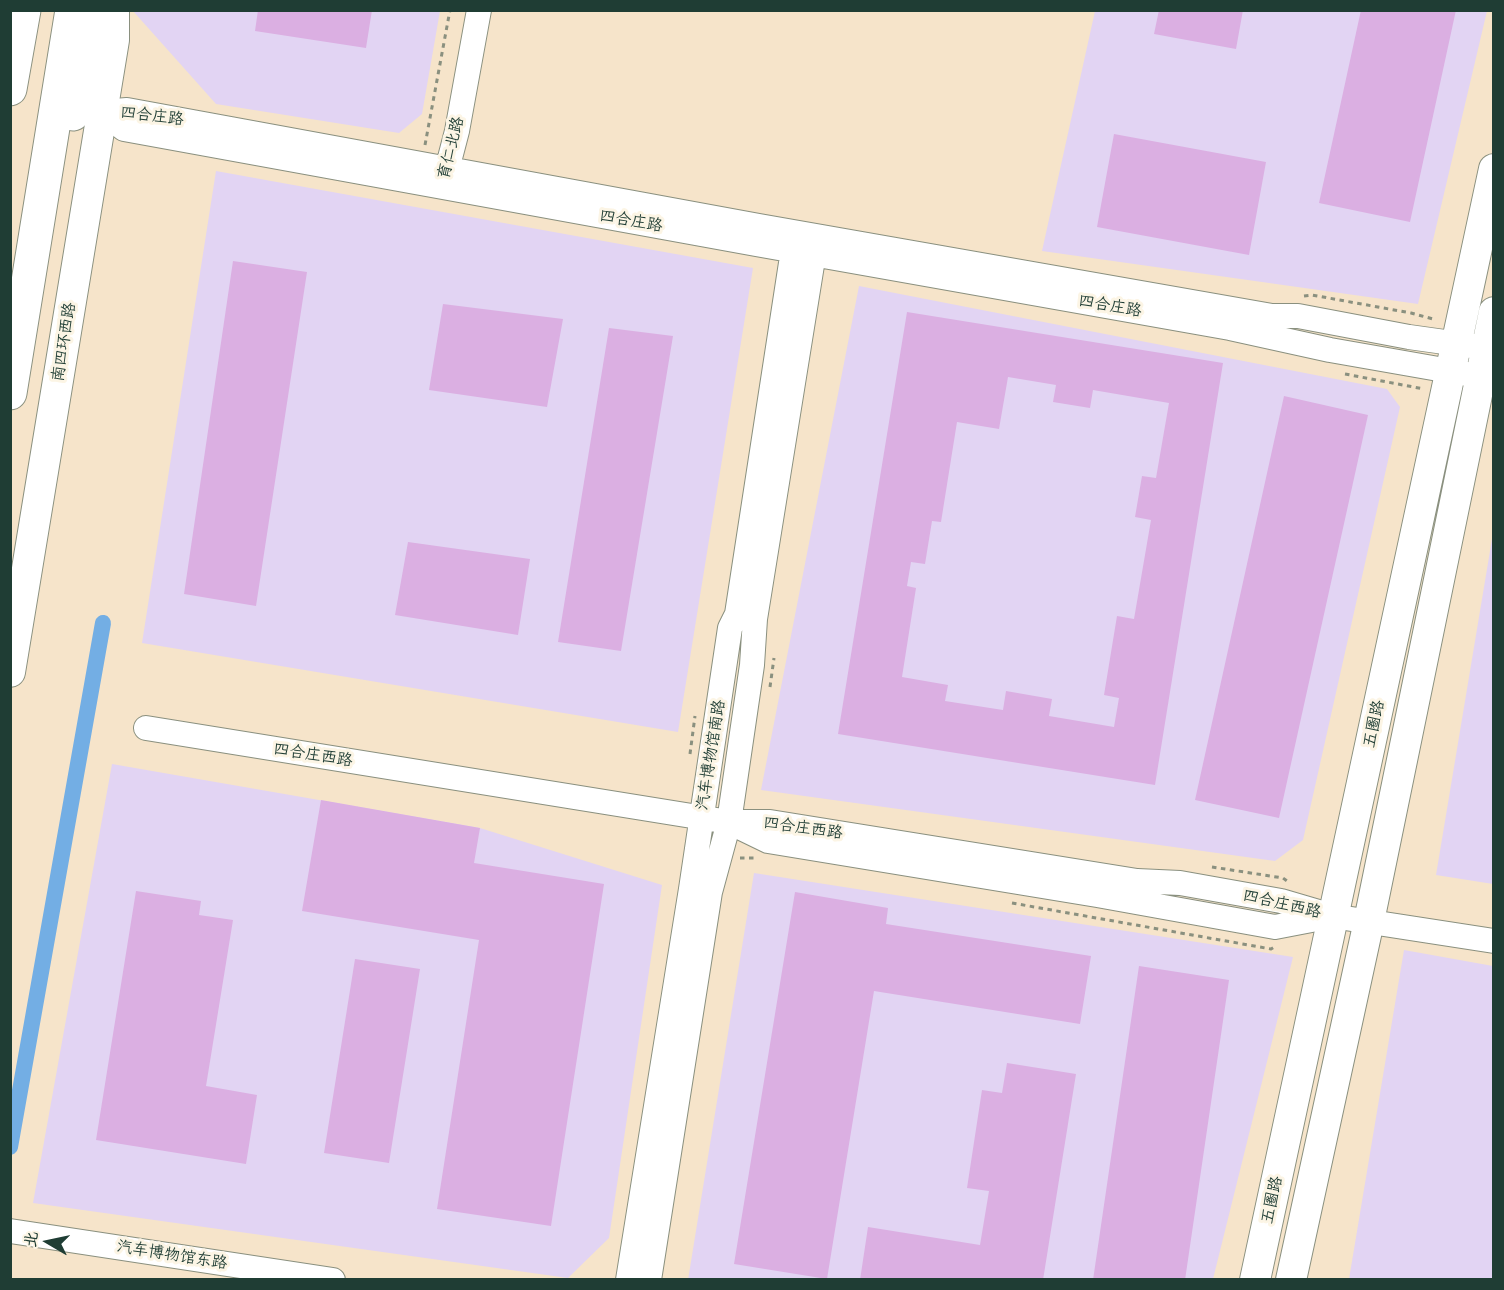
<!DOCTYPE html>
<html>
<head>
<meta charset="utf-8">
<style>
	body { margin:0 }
	#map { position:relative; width:1504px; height:1290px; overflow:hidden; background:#f6e4ca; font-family:Delius,"LXGW WenKai TC",sans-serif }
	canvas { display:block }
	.frame { position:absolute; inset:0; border:12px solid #1f3d34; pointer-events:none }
	.north { position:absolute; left:18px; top:1212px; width:60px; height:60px; -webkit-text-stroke:4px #fcf5e5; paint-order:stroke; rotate:279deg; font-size:16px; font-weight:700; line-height:24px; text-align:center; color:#1f3d34 }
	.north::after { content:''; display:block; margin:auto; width:21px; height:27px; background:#1f3d34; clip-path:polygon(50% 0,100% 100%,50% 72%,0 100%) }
</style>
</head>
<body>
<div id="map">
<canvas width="1504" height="1290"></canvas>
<div class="frame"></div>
<div class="north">北</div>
</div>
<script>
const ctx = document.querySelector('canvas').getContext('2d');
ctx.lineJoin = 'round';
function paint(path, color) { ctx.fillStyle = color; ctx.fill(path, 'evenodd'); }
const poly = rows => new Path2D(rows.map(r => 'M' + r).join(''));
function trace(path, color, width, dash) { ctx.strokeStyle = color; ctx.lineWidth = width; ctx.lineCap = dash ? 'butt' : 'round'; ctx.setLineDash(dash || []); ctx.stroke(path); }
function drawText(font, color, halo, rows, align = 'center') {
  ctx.font = font + ' Delius,"LXGW WenKai TC",sans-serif'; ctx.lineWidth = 6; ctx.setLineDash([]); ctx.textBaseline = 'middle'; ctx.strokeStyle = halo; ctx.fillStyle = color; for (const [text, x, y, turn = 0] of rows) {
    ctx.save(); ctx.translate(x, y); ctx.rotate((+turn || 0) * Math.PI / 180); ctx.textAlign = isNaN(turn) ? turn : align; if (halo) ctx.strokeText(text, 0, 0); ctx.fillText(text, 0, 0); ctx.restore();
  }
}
paint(poly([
	[133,11,440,11,422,114,399,133,216,104],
	[1095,11,1487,11,1418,304,1042,251],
	[216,171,753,268,678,732,142,643],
	[859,286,1387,389,1400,407,1303,840,1275,861,761,790],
	[1493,533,1494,884,1493,884,1436,875],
	[112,764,480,828,662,885,609,1238,568,1278,33,1203],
	[754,873,1293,957,1213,1279,688,1280],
	[1404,950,1493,966,1493,1279,1349,1279]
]), '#e2d4f3');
trace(poly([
	[10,1147,103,623]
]), '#73aee4', 16);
paint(poly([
	[258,10,372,10,366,48,255,31],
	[1159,10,1243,10,1236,49,1154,34],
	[1361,10,1456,10,1410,222,1319,203],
	[1114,134,1266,162,1249,255,1097,227],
	[233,261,307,272,256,606,184,594],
	[443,304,563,319,547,407,429,390],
	[907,312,1223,363,1155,785,838,734],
	[1008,377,1056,385,1053,402,1090,408,1093,390,1169,403,1156,478,1142,476,1135,517,1151,520,1134,619,1117,616,1104,695,1119,698,1114,727,1049,716,1052,699,1006,691,1003,710,945,701,948,685,902,677,916,588,907,586,911,562,925,564,932,521,941,522,957,422,999,429],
	[609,328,673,336,621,651,558,642],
	[1284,396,1368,415,1279,818,1195,800],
	[408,542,530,559,518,635,395,615],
	[321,800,480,828,474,863,604,884,551,1226,437,1209,479,940,302,911],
	[136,891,201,901,199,915,233,920,206,1086,257,1095,246,1164,96,1140],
	[795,892,888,908,886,924,1091,956,1080,1024,874,991,827,1279,734,1264],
	[355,959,420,969,389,1163,324,1153],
	[1139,966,1229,980,1185,1280,1093,1280],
	[1007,1063,1076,1074,1043,1280,860,1280,868,1227,980,1245,989,1191,967,1188,982,1090,1002,1093]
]), '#dbafe2');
const minor = poly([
	[102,112,124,129,756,244,1230,328,1330,350,1467,374],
	[102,112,127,110,759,226,1272,316,1298,316,1409,337,1473,346],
	[444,181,457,131,479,10],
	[146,728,729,822,770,822,1137,881,1180,883,1281,901,1332,916,1494,941],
	[735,825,768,841,1097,895,1275,927,1327,917],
	[10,1231,333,1280],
	[628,1280,691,889,730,628,737,614,795,237],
	[649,1280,710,892,729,822,752,665,755,619,816,240]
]);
const major = poly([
	[10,672,114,40,114,10],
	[1255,1280,1494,169],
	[1291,1280,1369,921,1494,312]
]);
const highway = poly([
	[10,89,24,10],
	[73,114,105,10],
	[10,393,72,10]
]);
trace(minor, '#8a907f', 26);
trace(major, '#8a907f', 32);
trace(highway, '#8a907f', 35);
trace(poly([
	[425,145,450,10],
	[1304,296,1312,295,1411,313,1433,319],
	[1345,374,1424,389],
	[770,687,774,658],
	[690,754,695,716],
	[740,858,757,858],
	[1212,867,1283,878,1287,881],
	[1012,903,1271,949,1276,946]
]), '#8a907f', 3, [4.5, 4.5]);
trace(minor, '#fff', 24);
trace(major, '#fff', 30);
trace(highway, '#fff', 33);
drawText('16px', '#1f3d34', '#fcf5e5', [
	["四合庄路",152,116,7],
	["育仁北路",451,148,-76],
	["四合庄路",631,221,10],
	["四合庄路",1110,306,10],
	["南四环西路",64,342,-81],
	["五圈路",1374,724,-78],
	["四合庄西路",313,755,9],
	["汽车博物馆南路",711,755,-81],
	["四合庄西路",803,828,8],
	["四合庄西路",1282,904,13],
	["五圈路",1272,1200,-78],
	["汽车博物馆东路",172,1255,9]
]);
</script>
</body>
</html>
